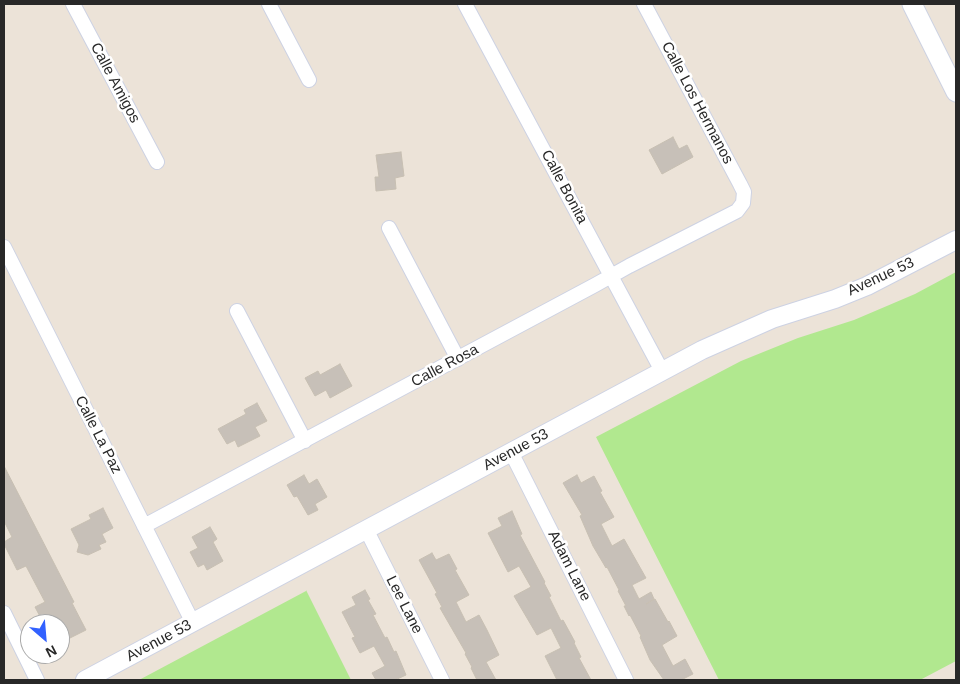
<!DOCTYPE html>
<html>
<head>
<meta charset="utf-8">
<style>
	body { margin:0 }
	#map { position:relative; width:960px; height:684px; overflow:hidden; background:#ece3d8; font-family:Helvetica,sans-serif }
	canvas { display:block }
	.frame { position:absolute; inset:0; border:5px solid #282828; pointer-events:none }
	.north { position:absolute; left:20px; top:614px; width:50px; height:50px; box-sizing:border-box; background:#fff; border:1px solid #a9a9a9; border-radius:50%; rotate:153deg; font-size:14px; font-weight:700; line-height:20px; text-align:center; color:#282828 }
	.north::after { content:''; display:block; margin:auto; width:18px; height:22px; background:#3261ff; clip-path:polygon(50% 0,100% 100%,50% 72%,0 100%) }
</style>
</head>
<body>
<div id="map">
<canvas width="960" height="684"></canvas>
<div class="frame"></div>
<div class="north">N</div>
</div>
<script>
const ctx = document.querySelector('canvas').getContext('2d');
ctx.lineJoin = 'round';
function paint(path, color) { ctx.fillStyle = color; ctx.fill(path, 'evenodd'); }
const poly = rows => new Path2D(rows.map(r => 'M' + r).join(''));
function trace(path, color, width, dash) { ctx.strokeStyle = color; ctx.lineWidth = width; ctx.lineCap = dash ? 'butt' : 'round'; ctx.setLineDash(dash || []); ctx.stroke(path); }
function drawText(font, color, halo, rows, align = 'center') {
  ctx.font = font + ' Helvetica,sans-serif'; ctx.lineWidth = 5; ctx.setLineDash([]); ctx.textBaseline = 'middle'; ctx.strokeStyle = halo; ctx.fillStyle = color; for (const [text, x, y, turn = 0] of rows) {
    ctx.save(); ctx.translate(x, y); ctx.rotate((+turn || 0) * Math.PI / 180); ctx.textAlign = isNaN(turn) ? turn : align; if (halo) ctx.strokeText(text, 0, 0); ctx.fillText(text, 0, 0); ctx.restore();
  }
}
paint(poly([
	[956,272,956,661,920,680,719,680,596,437,741,361,798,338,854,320,915,294],
	[306,590,351,680,139,680,306,591]
]), '#b1e88f');
const building = poly([
	[673,137,679,149,687,145,693,157,662,174,649,150,673,137],
	[401,152,404,176,395,178,396,189,376,191,375,177,379,177,376,155,401,152],
	[340,364,352,386,330,398,326,390,315,396,305,378,318,371,320,375,340,364],
	[257,403,267,421,255,427,260,436,238,447,235,440,227,444,218,429,246,414,244,410,257,403],
	[4,466,74,602,72,603,86,630,64,641,60,633,60,624,44,624,35,607,45,602,26,566,17,570,4,544,4,542,12,537,4,521,4,466],
	[304,475,309,484,317,479,327,497,315,504,318,510,308,515,297,496,294,497,287,485,304,475],
	[577,475,581,483,594,476,602,491,600,492,614,517,601,524,612,546,624,539,646,578,632,585,639,599,651,592,654,599,646,604,655,599,668,622,669,621,677,636,662,645,673,666,685,659,693,674,681,680,664,680,650,660,640,637,641,636,630,615,629,616,624,606,626,606,618,591,619,590,607,567,606,568,593,546,580,516,582,515,563,483,577,475],
	[103,508,113,528,102,534,106,542,99,545,101,549,88,555,77,552,79,545,71,529,91,519,89,515,103,508],
	[512,511,522,534,520,535,545,582,544,583,551,596,549,597,561,621,563,620,575,642,574,643,581,657,579,658,591,680,557,680,545,656,561,648,551,628,537,635,514,596,531,587,519,566,508,572,488,533,502,526,498,518,512,511],
	[210,527,217,539,213,542,223,561,207,570,204,564,198,567,190,552,198,548,192,537,210,527],
	[432,553,436,560,449,554,457,569,455,570,469,595,456,602,466,622,479,615,487,630,499,655,486,662,496,680,477,680,471,668,472,667,465,654,466,653,440,608,442,607,435,594,437,593,419,560,432,553],
	[365,590,370,599,368,600,376,614,373,615,385,638,387,637,394,652,396,651,406,675,395,680,376,680,372,673,385,666,374,646,360,653,352,638,355,637,342,612,356,605,352,597,365,590]
]);
paint(building, '#c7c0b8');
trace(building, '#c7bfb2', 1);
const minor = poly([
	[73,4,157,162],
	[269,4,309,80],
	[465,4,662,371],
	[389,228,458,359],
	[4,247,193,623],
	[237,311,305,441],
	[511,452,626,680],
	[144,526,595,285,629,266,737,211,743,203,744,192,740,184,644,4],
	[366,529,442,680],
	[4,613,37,680]
]);
const tertiary = poly([
	[85,680,702,350,772,319,835,299,867,286,956,240]
]);
const secondary = poly([
	[912,4,956,92]
]);
trace(minor, '#cdd2e3', 16);
trace(tertiary, '#cdd2e3', 20);
trace(secondary, '#cdd2e3', 21);
trace(minor, '#fff', 14);
trace(tertiary, '#fff', 18);
trace(secondary, '#fff', 19);
drawText('15px', '#282828', '#fff', [
	["Calle Amigos",115,83,62],
	["Calle Los Hermanos",697,103,62],
	["Calle Bonita",564,187,62],
	["Avenue 53",881,277,-25],
	["Calle Rosa",445,366,-28],
	["Calle La Paz",98,435,63],
	["Avenue 53",516,450,-28],
	["Adam Lane",569,566,63],
	["Lee Lane",404,605,63],
	["Avenue 53",159,641,-28]
]);
</script>
</body>
</html>
